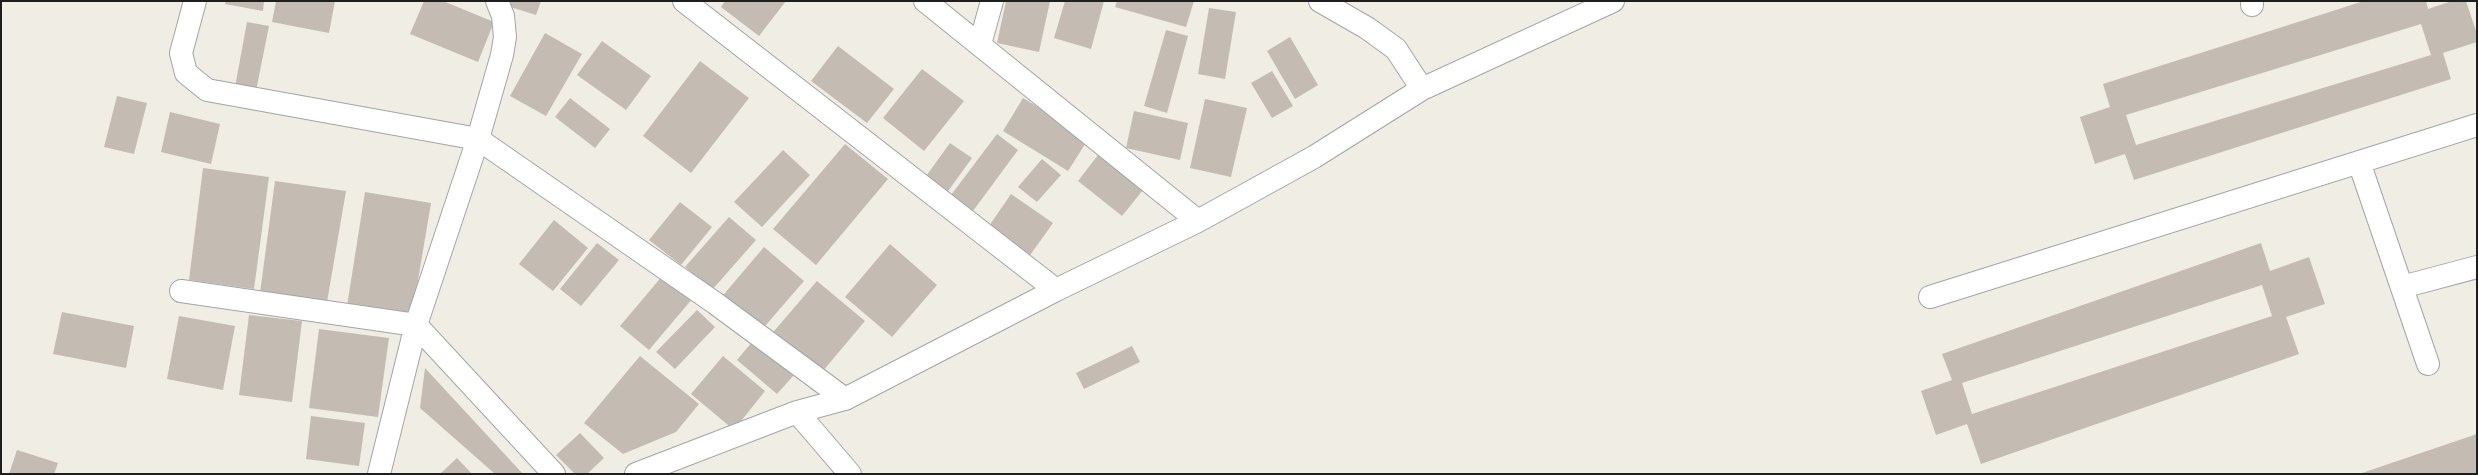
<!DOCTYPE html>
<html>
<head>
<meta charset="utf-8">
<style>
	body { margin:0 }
	#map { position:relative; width:2478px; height:475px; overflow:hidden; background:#f0ede4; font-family:"Golos Text",sans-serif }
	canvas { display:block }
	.frame { position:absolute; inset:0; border:2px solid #1e1e1e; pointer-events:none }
</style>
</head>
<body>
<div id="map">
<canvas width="2478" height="475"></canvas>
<div class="frame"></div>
</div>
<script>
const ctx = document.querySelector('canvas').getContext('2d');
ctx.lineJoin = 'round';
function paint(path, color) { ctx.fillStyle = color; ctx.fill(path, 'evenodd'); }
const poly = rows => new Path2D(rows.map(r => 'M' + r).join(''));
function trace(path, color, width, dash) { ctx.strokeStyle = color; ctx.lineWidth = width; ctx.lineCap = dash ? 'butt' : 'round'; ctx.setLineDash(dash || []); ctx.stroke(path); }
paint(poly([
	[226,1,264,1,263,11,225,4],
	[276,1,335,1,329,33,272,22],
	[424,1,443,1,494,22,478,62,410,34],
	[505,1,541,1,536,15,504,5],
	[725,1,786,1,759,36,721,7],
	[1006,1,1050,1,1039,52,997,43],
	[1065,1,1104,1,1091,49,1054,38],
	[1117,1,1194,1,1186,27,1115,7],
	[2364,1,2426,1,2428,9,2452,1,2466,1,2477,34,2477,42,2443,53,2451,79,2134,180,2125,154,2095,164,2080,117,2110,107,2103,84],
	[2421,24,2431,55,2136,145,2126,115],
	[1209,8,1236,12,1225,79,1198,74],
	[247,22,269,26,256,91,235,87],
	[1166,30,1188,36,1167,113,1144,106],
	[545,33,582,54,546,116,510,96],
	[1290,37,1318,85,1295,99,1267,51],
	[602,41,651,76,626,110,577,75],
	[838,46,894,89,867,123,811,81],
	[700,61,749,98,691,173,643,136],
	[922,69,964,101,924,151,883,118],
	[1272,71,1293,106,1272,118,1251,83],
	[117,96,147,103,134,154,104,147],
	[570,98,610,129,595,148,555,117],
	[1023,98,1089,138,1068,171,1003,131],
	[1205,99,1247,108,1231,177,1190,168],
	[1134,111,1188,123,1180,160,1126,148],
	[170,112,220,124,211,164,161,152],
	[997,134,1018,150,970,215,948,199],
	[950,143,972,158,946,194,924,179],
	[845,144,888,179,816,265,773,229],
	[783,150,810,175,762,227,734,202],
	[1098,155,1143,190,1122,216,1078,181],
	[1042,159,1061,175,1037,202,1018,187],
	[203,168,269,177,254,289,189,280],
	[275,181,346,191,327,302,260,293],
	[365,192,431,203,412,316,347,306],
	[1011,194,1053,223,1028,258,987,229],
	[680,202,712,227,681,265,649,240],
	[729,217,756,240,712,290,685,267],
	[554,220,588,248,553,291,519,264],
	[597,243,619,260,581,306,560,289],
	[2261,243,2270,271,2309,257,2325,304,2286,317,2299,354,1981,464,1967,424,1936,435,1921,391,1952,380,1942,354],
	[2262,285,2272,316,1972,414,1962,383],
	[890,244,937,285,892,337,845,297],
	[764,247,804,281,759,333,719,300],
	[664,274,693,298,649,350,620,326],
	[817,281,865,321,817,378,769,337],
	[697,310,715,327,675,369,656,352],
	[62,312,134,326,126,368,53,354],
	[249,315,302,321,292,402,239,395],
	[179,316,235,326,223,390,167,379],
	[319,329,389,338,378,417,309,408],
	[753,341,794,375,777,394,737,360],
	[1132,346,1140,362,1084,389,1076,373],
	[640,356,699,404,676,432,623,454,584,423],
	[723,356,765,391,734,430,691,394],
	[425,368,523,474,495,474,420,408],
	[311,416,365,423,359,466,306,459],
	[580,433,604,458,587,474,575,474,556,455],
	[2477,434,2477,473,2359,474],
	[17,450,58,463,54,474,9,474],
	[457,458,472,474,440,474]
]), '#c4bcb3');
const minor = poly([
	[195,1,181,53,186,73,207,90,478,139,715,303,845,399],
	[684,1,1056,290],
	[925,1,1198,221],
	[1320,1,1367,28,1396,49,1422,89],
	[2252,5,2252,1],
	[980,44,992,1],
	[2359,162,2428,364],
	[2402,287,2477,267],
	[181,291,416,325,554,474],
	[1930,297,2477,125],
	[797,412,850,474],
	[379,474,416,325,478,139,502,55,505,37,503,16,497,1],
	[636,474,797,412,845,399,1056,290,1198,221,1314,157,1422,89,1613,1]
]);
trace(minor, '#a5a5a5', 24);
trace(minor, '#fff', 22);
</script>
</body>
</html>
